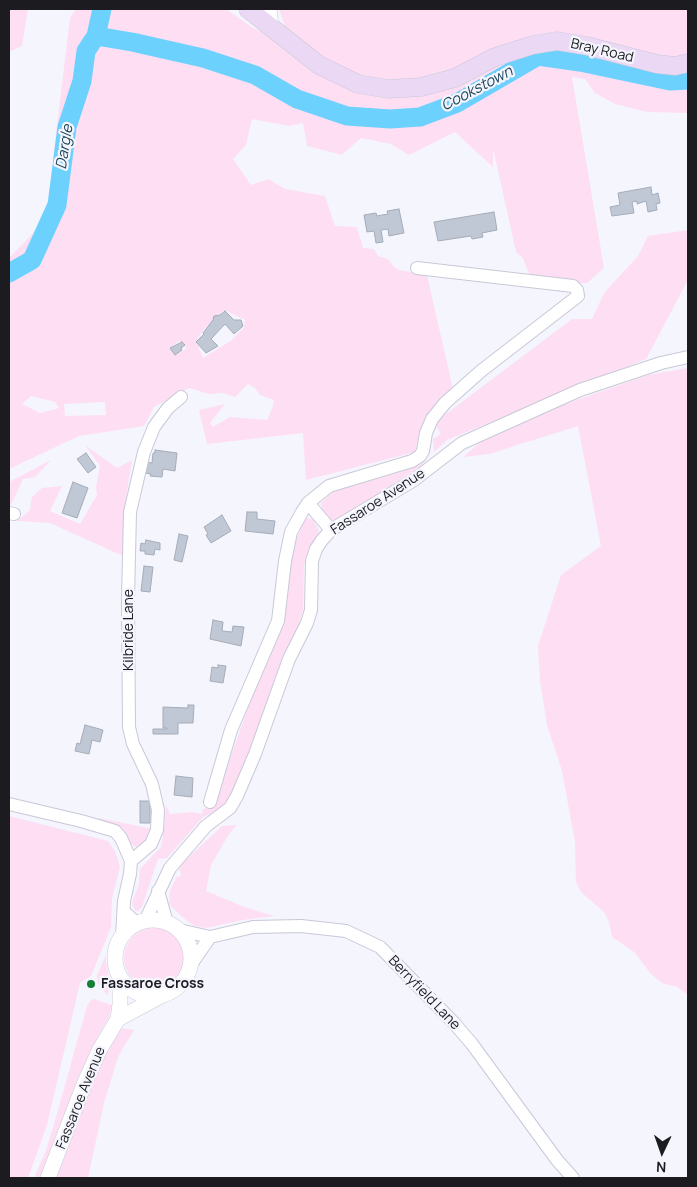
<!DOCTYPE html>
<html>
<head>
<meta charset="utf-8">
<style>
	body { margin:0 }
	#map { position:relative; width:697px; height:1187px; overflow:hidden; background:#f5f5fe; font-family:Manrope,sans-serif }
	canvas { display:block }
	.frame { position:absolute; inset:0; border:10px solid #1b1b20; pointer-events:none }
	.north { position:absolute; left:637px; top:1127px; width:50px; height:50px; -webkit-text-stroke:4px #f5f5fe; paint-order:stroke; rotate:183deg; font-size:14px; font-weight:700; line-height:20px; text-align:center; color:#1b1b20 }
	.north::after { content:''; display:block; margin:auto; width:18px; height:22px; background:#1b1b20; clip-path:polygon(50% 0,100% 100%,50% 72%,0 100%) }
</style>
</head>
<body>
<div id="map">
<canvas width="697" height="1187"></canvas>
<div class="frame"></div>
<div class="north">N</div>
</div>
<script>
const ctx = document.querySelector('canvas').getContext('2d');
ctx.lineJoin = 'round';
function paint(path, color) { ctx.fillStyle = color; ctx.fill(path, 'evenodd'); }
const poly = rows => new Path2D(rows.map(r => 'M' + r).join(''));
function trace(path, color, width, dash) { ctx.strokeStyle = color; ctx.lineWidth = width; ctx.lineCap = dash ? 'butt' : 'round'; ctx.setLineDash(dash || []); ctx.stroke(path); }
function drawText(font, color, halo, rows, align = 'center') {
  ctx.font = font + ' Manrope,sans-serif'; ctx.lineWidth = 4.5; ctx.setLineDash([]); ctx.textBaseline = 'middle'; ctx.strokeStyle = halo; ctx.fillStyle = color; for (const [text, x, y, turn = 0] of rows) {
    ctx.save(); ctx.translate(x, y); ctx.rotate((+turn || 0) * Math.PI / 180); ctx.textAlign = isNaN(turn) ? turn : align; if (halo) ctx.strokeText(text, 0, 0); ctx.fillText(text, 0, 0); ctx.restore();
  }
}
paint(poly([
	[9,9,28,9,22,46,9,52],
	[76,9,226,9,253,28,290,42,279,9,688,9,688,113,647,112,615,104,595,93,585,79,572,77,604,268,587,283,576,283,530,276,523,258,516,252,493,148,493,167,455,132,409,155,391,144,361,138,342,155,307,146,303,123,289,126,252,119,246,145,233,159,251,185,269,179,285,189,325,196,335,226,357,227,363,248,374,249,378,256,388,259,394,267,399,270,427,275,453,389,427,418,420,430,415,452,306,480,303,433,207,444,199,410,225,404,210,423,213,427,230,417,267,420,273,406,274,400,260,395,255,388,248,384,235,397,222,393,209,394,189,388,154,407,144,426,79,436,9,469,9,258,35,231,52,192,53,158,70,18],
	[224,310,245,320,244,327,232,340,203,358,196,341,205,328],
	[179,341,187,348,176,355,171,347],
	[31,396,55,402,59,408,40,413,22,404],
	[105,402,106,415,65,416,64,404],
	[688,230,688,280,646,359,447,440,434,452,433,439,441,434,434,423,572,319,592,319,604,293,638,256,648,236],
	[688,368,688,995,677,987,662,983,651,974,634,952,612,937,609,922,604,912,581,892,576,882,575,842,562,771,547,725,540,681,538,646,561,575,601,546,578,426,489,454,463,457,482,441,554,408,648,375],
	[85,445,117,468,132,460,124,510,123,556,50,523,17,521,30,510,32,497,42,488,62,486,50,511,80,524,97,495,96,487,100,466],
	[51,460,35,477,23,479,11,505,9,504,9,482],
	[427,462,365,503,334,522,330,520,322,511,321,503,334,491,394,474],
	[307,518,313,519,319,531,307,553,304,565,303,610,298,627,283,655,252,746,233,793,224,806,215,812,203,817,167,858,158,859,142,907,138,911,135,911,132,903,139,884,140,869,161,847,164,829,166,805,170,814,192,812,202,814,203,809,212,807,216,802,233,750,253,694,296,541,304,520],
	[9,816,108,841,115,851,120,867,112,898,111,927,91,976,80,983,47,1125,28,1178,9,1178],
	[99,818,153,829,149,839,140,847,136,847,130,843,125,833,99,821],
	[237,825,229,834,211,865,206,891,244,907,274,916,243,920,207,928,194,926,180,915,169,904,170,891,177,876,180,877,181,874,178,867,222,826],
	'124 958a30 30 0 1 1 60 0a30 30 0 1 1-60 0Z',
	[106,955,106,962,111,986,107,995,98,984,97,975],
	[94,999,112,1005,109,1017,96,1040,78,1078,40,1178,34,1178,45,1153,55,1121,87,1006,91,1000],
	[121,1028,134,1030,119,1055,115,1067,104,1103,88,1178,56,1178,84,1100,109,1046]
]), '#fedef3');
trace(poly([
	[96,36,132,42,203,58,255,75,297,99,347,116,390,119,420,117,457,103,538,56,580,62,670,81,688,80],
	[9,273,32,260,57,205,67,127,82,81,86,51,96,36,102,9]
]), '#6dd1fd', 19);
const building = poly([
	[651,187,652,195,658,193,660,203,656,204,657,210,648,212,646,201,637,204,637,201,632,202,634,213,612,216,610,207,620,205,618,193,651,187],
	[399,209,404,233,389,236,388,229,381,230,383,242,376,243,374,231,367,232,364,215,376,213,377,216,388,214,387,211,399,209],
	[494,212,497,230,482,233,483,237,472,239,471,236,438,241,434,222,494,212],
	[225,311,234,320,241,320,243,326,234,334,225,324,211,339,218,346,206,353,196,342,204,334,203,333,206,329,213,320,214,316,220,315,225,311],
	[182,342,185,345,181,348,182,350,175,355,170,348,182,342],
	[155,450,177,453,175,471,163,469,162,477,150,476,151,474,145,473,146,462,152,463,153,453,155,453,155,450],
	[86,453,96,467,88,473,77,459,86,453],
	[73,482,88,488,77,518,62,513,73,482],
	[247,512,257,512,257,519,275,521,273,534,245,531,247,512],
	[222,515,231,531,211,543,206,535,208,534,204,527,222,515],
	[179,534,188,536,182,562,174,560,179,534],
	[146,540,160,543,160,550,155,549,154,555,145,554,145,551,140,551,141,543,145,544,146,540],
	[144,566,153,567,150,592,141,591,144,566],
	[213,620,223,622,222,631,232,632,233,626,244,627,241,646,210,639,213,620],
	[218,665,226,666,223,683,210,681,212,667,218,668,218,665],
	[188,705,194,705,193,723,178,723,178,734,153,734,153,729,167,729,167,728,163,728,163,707,188,708,188,705],
	[85,725,103,730,100,742,92,740,89,754,75,751,77,743,80,744,85,725],
	[176,776,193,778,192,797,174,795,176,776],
	[140,801,150,801,150,823,140,823,140,801]
]);
paint(building, '#c0c8d5');
trace(building, '#a4acb8', 1);
const minor = poly([
	[308,503,331,530],
	[9,513,14,514],
	[210,802,231,730,278,621,285,561,291,532,302,512,308,503,329,486,412,461,420,456,423,451,426,433,432,419,445,403,481,371,578,296,577,290,573,286,417,268],
	[9,804,81,821,115,831,121,838,131,861,130,874,124,901,122,936],
	[131,861,151,844,157,830,158,810,152,784,133,744,129,727,128,599,130,512,144,452,154,427,168,408,181,397],
	[158,891,167,923],
	[124,912,138,924],
	[145,921,170,868,206,826,230,808,237,796,255,754,289,659,307,623,311,610,312,561,316,549,322,540,331,530,414,480,462,443,580,390,661,363,688,357],
	[179,930,210,937,253,927,301,926,346,931,380,947,454,1023,472,1044,557,1160,573,1178],
	[190,966,210,937]
]);
const tertiary = poly([
	[269,9,271,27],
	'115 958a38 38 0 1 1 76 0a38 38 0 1 1-76 0Z',
	[118,1019,161,996],
	[48,1178,85,1082,100,1049,118,1019,120,1004,120,977]
]);
const secondary = poly([
	[248,9,319,65,358,84,388,89,421,87,455,78,495,57,533,45,557,41,587,46,657,64,675,66,688,63]
]);
trace(minor, '#c8c9d7', 14);
trace(tertiary, '#c8c9d7', 16);
trace(secondary, '#c8c9d7', 19);
trace(minor, '#fff', 12);
trace(tertiary, '#fff', 15);
trace(secondary, '#ead8f5', 18);
for (const [x, y, r, color] of [
	[91,984,5,"#158035"]
]) { const dot = new Path2D(); dot.arc(x, y, r, 0, 2 * Math.PI); ctx.fillStyle = color; ctx.fill(dot); trace(dot, '#f5f5fe', 2); }
drawText('14px', '#1b1b20', '#f5f5fe', [
	["Bray Road",602,51,13],
	["Fassaroe Avenue",378,502,-33],
	["Kilbride Lane",129,630,-90],
	["Berryfield Lane",424,993,46],
	["Fassaroe Avenue",81,1098,-68]
]);
drawText('bold 14px', '#1b1b20', '#f5f5fe', [
	["Fassaroe Cross",101,984]
], 'left');
drawText('italic 15px', '#1c475a', '#f5f5fe', [
	["Cookstown",477,89,-28],
	["Dargle",65,147,-81]
]);
</script>
</body>
</html>
